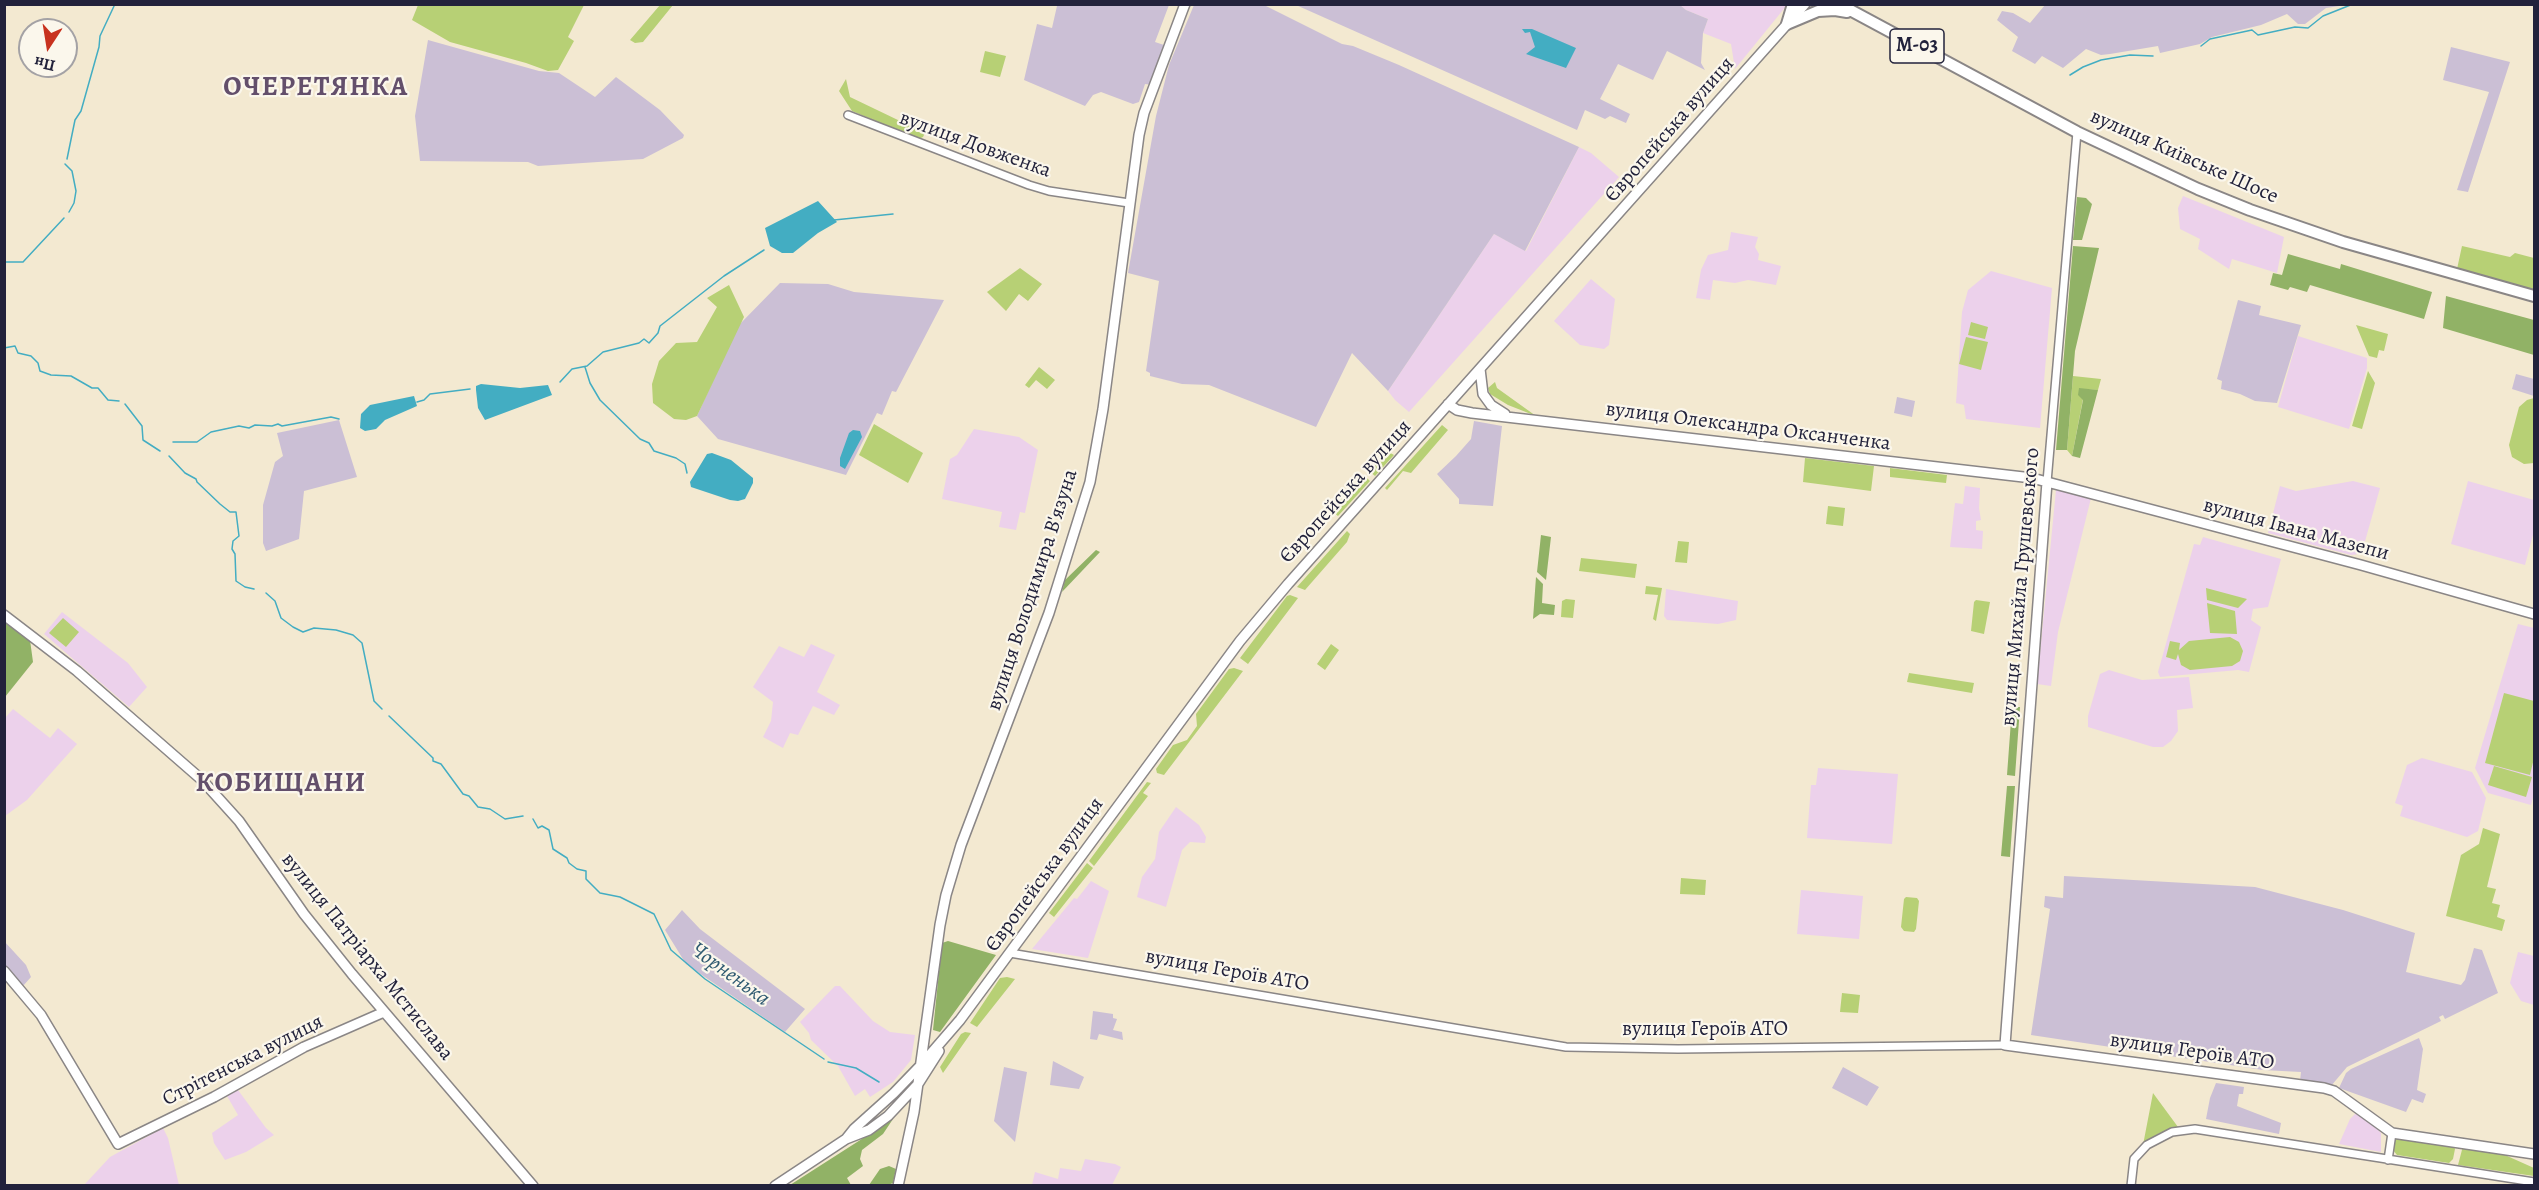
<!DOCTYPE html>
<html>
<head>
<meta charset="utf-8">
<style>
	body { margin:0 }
	#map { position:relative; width:2539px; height:1190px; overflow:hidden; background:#f3e9d1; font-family:Alegreya,serif }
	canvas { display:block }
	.frame { position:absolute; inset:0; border:6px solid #22223b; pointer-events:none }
	.north { position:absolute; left:18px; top:18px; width:60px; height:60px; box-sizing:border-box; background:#fbf7ec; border:2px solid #a4a2a5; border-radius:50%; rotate:192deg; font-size:16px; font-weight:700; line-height:24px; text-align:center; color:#22223b }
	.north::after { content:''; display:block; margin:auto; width:21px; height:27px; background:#c8321e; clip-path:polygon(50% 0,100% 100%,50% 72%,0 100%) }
</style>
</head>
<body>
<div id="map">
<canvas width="2539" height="1190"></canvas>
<div class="frame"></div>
<div class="north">Пн</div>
</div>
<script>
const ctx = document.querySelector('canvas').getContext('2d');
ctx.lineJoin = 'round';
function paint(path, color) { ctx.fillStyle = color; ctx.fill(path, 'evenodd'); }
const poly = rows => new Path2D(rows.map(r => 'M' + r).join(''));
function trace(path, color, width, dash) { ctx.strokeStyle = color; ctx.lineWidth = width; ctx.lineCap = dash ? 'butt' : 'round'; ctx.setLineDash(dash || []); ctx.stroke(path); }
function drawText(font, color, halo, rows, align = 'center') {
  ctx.font = font + ' Alegreya,serif'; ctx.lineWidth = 4.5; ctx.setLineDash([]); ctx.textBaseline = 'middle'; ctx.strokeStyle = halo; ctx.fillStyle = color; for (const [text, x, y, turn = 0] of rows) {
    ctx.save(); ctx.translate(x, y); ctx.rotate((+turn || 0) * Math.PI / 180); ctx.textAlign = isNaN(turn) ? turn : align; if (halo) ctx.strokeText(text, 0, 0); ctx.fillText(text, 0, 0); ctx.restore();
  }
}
paint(poly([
	[1680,5,1787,5,1735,69,1731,44,1703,33,1708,19,1686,10],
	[1579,147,1591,153,1619,177,1409,412,1395,400,1388,391,1494,234,1526,251],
	[2183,196,2284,237,2277,273,2232,259,2229,269,2198,249,2200,239,2180,229,2178,208],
	[1731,232,1758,237,1755,247,1759,254,1758,260,1781,266,1776,285,1748,280,1735,283,1713,280,1710,300,1696,298,1701,270,1708,255,1728,250],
	[1991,271,2052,288,2040,428,1966,419,1964,405,1956,403,1962,312,1968,290],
	[1591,279,1615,299,1609,345,1604,349,1580,345,1554,321],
	[2298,336,2367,358,2367,368,2349,429,2278,407],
	[974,429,1019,437,1038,450,1025,513,1020,512,1016,530,999,527,1002,512,942,499,950,459,957,455],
	[2353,481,2380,488,2362,552,2359,554,2351,555,2268,533,2280,486,2296,491],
	[2468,481,2534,500,2534,531,2525,565,2451,544],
	[1965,486,1980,488,1979,508,1981,520,1976,521,1976,530,1983,531,1982,549,1950,547,1955,503,1963,504],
	[2056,490,2091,498,2058,632,2051,686,2037,684],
	[2203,537,2281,559,2268,607,2253,609,2251,620,2261,627,2249,672,2238,670,2160,677,2158,672,2194,544,2200,545],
	[1666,589,1738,601,1736,620,1718,624,1667,620,1664,616],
	[62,612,128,663,147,687,129,707,44,634],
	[2518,624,2534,628,2534,794,2531,805,2488,793,2475,768],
	[811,644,835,655,817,692,840,705,834,715,813,706,798,735,790,733,783,748,763,737,771,721,773,702,753,687,779,646,804,657],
	[2109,670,2142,680,2189,677,2193,708,2177,710,2178,731,2171,741,2163,747,2153,747,2088,727,2088,716,2100,674],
	[13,709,50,738,58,728,77,744,27,800,5,816,5,718],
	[2422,758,2472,772,2486,798,2478,831,2467,837,2400,816,2403,806,2395,803,2407,765],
	[1818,768,1898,774,1892,844,1807,838,1811,785,1816,785],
	[1176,807,1199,825,1206,837,1205,843,1190,842,1182,850,1166,907,1137,897,1142,877,1155,859,1159,832],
	[1091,881,1109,891,1088,958,1032,949,1074,898,1077,899],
	[1801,890,1863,896,1859,939,1797,934],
	[2518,952,2534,956,2534,1005,2521,1001,2510,983],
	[835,986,840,986,873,1021,890,1032,915,1035,911,1060,893,1082,870,1097,865,1089,855,1096,838,1066,811,1040,809,1033,800,1022],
	[238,1090,266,1128,274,1135,246,1152,225,1160,214,1143,212,1133,238,1115,227,1096],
	[2355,1114,2365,1116,2381,1133,2381,1152,2339,1144,2350,1119],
	[163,1128,168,1138,179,1185,84,1185,110,1157],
	[1085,1159,1115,1164,1121,1167,1112,1185,1032,1185,1035,1172,1058,1179,1060,1168,1081,1171]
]), '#ecd1eb');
paint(poly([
	[1052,5,1169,5,1155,42,1167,46,1153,85,1145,84,1139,102,1133,104,1101,92,1093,95,1085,106,1024,80,1037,24,1052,28,1057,6],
	[1194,5,1264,5,1342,44,1353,46,1399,65,1579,147,1525,251,1494,234,1388,391,1352,353,1316,427,1209,385,1182,384,1150,376,1150,373,1146,371,1159,281,1128,273,1156,116,1169,65],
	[1296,5,1680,5,1686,10,1708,19,1703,33,1701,63,1705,70,1667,51,1653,80,1618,64,1600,99,1630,114,1626,123,1610,116,1605,119,1585,110,1577,130],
	[2045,5,2045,4,2346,5,2326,8,2305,24,2298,24,2287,14,2261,25,2212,37,2200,44,2160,53,2158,46,2110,54,2101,55,2086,49,2063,68,2042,56,2035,64,2012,51,2018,37,1997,20,2002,11,2013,13,2030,23],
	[428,40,539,71,559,73,595,97,616,77,660,110,684,135,683,138,643,159,538,166,528,162,420,161,415,116],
	[2451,47,2510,62,2468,192,2457,190,2489,92,2443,80],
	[780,283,828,284,854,292,944,300,896,392,892,391,882,415,877,413,846,475,718,439,697,416,738,326],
	[2238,300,2261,306,2259,315,2301,325,2277,403,2255,401,2240,394,2221,389,2222,381,2217,379],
	[2516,374,2534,379,2534,396,2512,389],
	[1897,397,1915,401,1912,417,1894,413],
	[339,420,357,477,304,491,299,539,266,551,263,543,263,505,275,462,283,456,277,433],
	[1474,421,1502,426,1493,506,1459,504,1459,499,1437,474,1456,456,1471,439],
	[2064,876,2255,887,2343,910,2415,933,2406,972,2461,985,2465,980,2474,948,2482,950,2498,993,2445,1019,2443,1015,2439,1017,2441,1021,2347,1067,2331,1086,2300,1081,2301,1072,2263,1070,2031,1035,2050,909,2044,907,2045,896,2063,898],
	[682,910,700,929,805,1009,785,1032,686,964,665,930],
	[4,941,26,965,31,977,23,986,5,966],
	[1093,1011,1113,1014,1113,1018,1117,1019,1113,1030,1122,1032,1123,1040,1099,1034,1097,1040,1090,1039],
	[2419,1038,2423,1049,2417,1090,2426,1094,2423,1103,2412,1099,2406,1112,2339,1088,2346,1073,2351,1069],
	[1053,1061,1084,1077,1079,1089,1050,1085],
	[1004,1067,1027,1072,1015,1142,994,1121],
	[1843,1067,1879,1087,1867,1106,1832,1088],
	[2216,1083,2244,1087,2243,1094,2239,1094,2237,1106,2281,1123,2279,1134,2206,1119,2210,1098]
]), '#cbbfd5');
paint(poly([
	[418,5,418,4,584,5,568,37,574,41,558,70,548,71,526,63,450,42,412,20],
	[660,5,673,5,643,42,635,43,630,40],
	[985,51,1006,56,1000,77,980,72],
	[846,79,850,97,925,133,923,137,919,139,852,111,839,91],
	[2462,246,2510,257,2515,253,2534,258,2534,290,2457,269],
	[1020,268,1042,284,1028,301,1019,294,1006,311,987,292],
	[729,285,744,317,697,416,686,420,674,419,653,403,652,384,659,361,676,343,697,342,717,307,707,298],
	[1971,322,1988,327,1985,339,1968,335],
	[2356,325,2388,334,2384,351,2379,350,2377,358,2369,356],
	[1966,337,1988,342,1981,370,1959,364],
	[1039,367,1055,380,1047,389,1036,380,1029,388,1025,385],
	[2368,371,2375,383,2362,429,2352,426],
	[2073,376,2101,379,2098,390,2079,389,2083,399,2072,456,2067,450],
	[1495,382,1497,388,1536,416,1508,405,1490,394,1488,388],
	[2534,398,2534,463,2524,464,2512,457,2509,445,2519,407,2527,400],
	[874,424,923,453,908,483,859,455],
	[1442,425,1448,430,1411,473,1403,471,1387,490,1385,488],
	[1385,450,1394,455,1375,476,1368,470],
	[1805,458,1874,466,1871,491,1803,482],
	[1890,468,1947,475,1946,483,1890,477],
	[1364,475,1370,481,1338,516,1331,510],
	[1828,506,1845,508,1843,526,1826,524],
	[1347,531,1350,534,1347,542,1305,590,1297,587],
	[1678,541,1689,542,1687,563,1675,562],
	[1581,558,1637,564,1635,578,1579,571],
	[1646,586,1662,588,1656,621,1653,619,1658,595,1645,594],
	[2206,588,2247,599,2238,608,2207,600],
	[1290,595,1298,598,1248,664,1240,658,1287,596],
	[1566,599,1575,600,1573,618,1561,617,1562,601],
	[1976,600,1990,602,1984,634,1971,631,1974,602],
	[2207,603,2235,611,2237,634,2210,633],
	[63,618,79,632,66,647,49,633],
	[2230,637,2239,642,2243,651,2240,661,2232,666,2190,670,2181,665,2178,654,2176,660,2166,657,2170,641,2180,643,2179,650,2189,641],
	[1331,644,1339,650,1325,670,1317,664],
	[1234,668,1243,671,1164,775,1157,773,1156,769,1173,745,1187,740,1197,726,1196,714,1229,669],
	[1909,673,1974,683,1972,693,1907,682],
	[2504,693,2534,701,2534,758,2530,775,2485,763],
	[2494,766,2532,777,2526,797,2488,785],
	[1147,782,1151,783,1143,793,1148,796,1094,866,1089,861],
	[2483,828,2500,834,2487,887,2496,889,2492,903,2500,905,2497,917,2505,920,2502,931,2446,916,2461,855,2479,844],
	[1087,863,1093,868,1054,917,1049,913],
	[1681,878,1706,880,1705,895,1680,894],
	[1906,897,1917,898,1919,901,1916,929,1914,932,1904,931,1901,927,1904,899],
	[1007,977,1015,979,977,1027,970,1023,1000,978],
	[1842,993,1860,995,1858,1013,1840,1012],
	[965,1032,971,1033,943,1073,940,1067,961,1034],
	[2153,1093,2178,1127,2158,1134,2143,1145],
	[2399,1137,2453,1145,2455,1149,2453,1159,2449,1163,2397,1155,2393,1150,2395,1140],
	[2463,1146,2496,1151,2534,1168,2534,1176,2458,1165]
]), '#b7d075');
paint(poly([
	[2077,197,2086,198,2092,204,2082,240,2073,240],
	[2073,246,2099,248,2075,351,2067,450,2056,450],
	[2288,254,2340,269,2341,264,2432,292,2424,319,2310,285,2307,292,2290,287,2288,290,2270,285,2273,273,2282,275],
	[2446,296,2534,320,2534,355,2443,328],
	[2079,388,2098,390,2080,458,2072,456,2083,400,2078,395],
	[1541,535,1551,537,1546,580,1537,572],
	[1096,550,1100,552,1062,592,1065,580],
	[1536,577,1543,584,1542,603,1555,605,1554,615,1540,614,1533,619],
	[5,621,30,640,33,662,5,697],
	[2012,707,2020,707,2015,776,2007,775],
	[2007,786,2015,786,2010,857,2001,856],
	[948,941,996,955,940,1032,933,1030,942,943],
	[893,1119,883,1134,862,1150,860,1159,863,1166,847,1178,851,1185,790,1185],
	[889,1166,896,1169,893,1183,888,1185,869,1185,880,1169]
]), '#91b266');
paint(poly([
	[1522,29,1532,29,1576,48,1566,68,1526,54,1535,47,1530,32,1525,33],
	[818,201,837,222,818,233,793,253,782,253,770,246,765,228],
	[481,384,520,388,548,385,552,395,485,420,478,408,476,390,476,386],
	[414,396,417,406,385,420,376,429,365,431,360,428,361,414,370,405],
	[853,430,860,431,862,437,845,469,840,466,840,458,849,433],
	[712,453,731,460,753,478,753,483,745,499,738,501,730,500,691,487,690,482,707,454]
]), '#43adc2');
trace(poly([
	[2201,46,2210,39,2252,30,2258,35,2295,27,2308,28,2323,16,2353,4],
	[2070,75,2083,67,2101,60,2130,55,2153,56],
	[67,159,75,120,81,111,99,47,100,36,115,4],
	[65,164,72,171,76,191,74,203,69,212],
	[834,220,893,214],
	[4,262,23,262,64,218],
	[4,348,15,346,18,353,31,356,38,363,40,371,51,375,71,376,92,388,98,388,108,400,119,401],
	[585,367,590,383,600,400,640,439,649,443,654,451,676,458,685,464,687,473],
	[560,382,572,369,587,366,603,352,639,343,644,339,649,343,658,333,660,326,724,276,764,250],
	[417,402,424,400,430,394,470,389],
	[125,404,142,426,143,440,160,451],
	[173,442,197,442,211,432,239,426,249,428,255,425,272,426,278,424,282,426,331,417,339,419],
	[169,456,185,473,196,479,197,482,220,504,230,512,236,512,239,536,233,541,232,549,235,554,236,581,245,587,254,589],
	[266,593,275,601,281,618,293,627,303,632,314,628,336,630,353,635,362,643,374,701,382,709],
	[389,716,433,758,433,761,441,764,463,794,469,796,478,807,490,809,505,819,523,816],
	[533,819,538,828,542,826,549,830,553,849,567,858,569,863,577,869,586,871,586,879,600,893,620,897,654,914,671,950,705,979,824,1059],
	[828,1062,856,1068,879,1082]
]), '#43adc2', 1.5);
const minor = poly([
	[848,115,1029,185,1049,191,1129,203],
	[2047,482,2077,132],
	[1010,953,1566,1047,1678,1049,2005,1045],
	[2388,1160,2392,1133],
	[2131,1186,2134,1159,2147,1145,2172,1132,2195,1129,2534,1182]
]);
const major = poly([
	[1480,369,1483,394,1491,405,1505,414],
	[1448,404,1457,410,1472,413,2032,478,2361,565,2534,614],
	[2047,482,2005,1045,2324,1088,2334,1091,2392,1133,2534,1154],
	[4,615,77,671,202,780,239,821,304,914,352,974,533,1186],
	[4,971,41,1015,118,1144,214,1097,304,1047,384,1012],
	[846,1139,854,1129,894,1093,921,1065,960,1020,1240,641,1288,584,1805,4],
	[775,1186,846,1139,869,1130,888,1116,918,1084,939,1051],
	[898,1186,914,1112,940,925,946,895,961,845,1049,613,1090,482,1103,409,1139,135,1144,113,1185,4]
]);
const highway = poly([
	[1839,4,2077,132,2198,189,2250,210,2343,242,2534,296],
	[1787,24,1818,11,1835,10,1847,12],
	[1787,24,1793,4]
]);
trace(minor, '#8a8686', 10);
trace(major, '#8a8686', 12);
trace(highway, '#8a8686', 14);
trace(minor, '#fff', 7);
trace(major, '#fff', 9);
trace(highway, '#fff', 10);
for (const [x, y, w] of [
	[1917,46,54]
]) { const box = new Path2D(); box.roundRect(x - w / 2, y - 17, w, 34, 4.5); ctx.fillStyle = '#fbf7ec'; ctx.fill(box); trace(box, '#22223b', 1.5); }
drawText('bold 20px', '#22223b', null, [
	["М-03",1917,46]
]);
drawText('21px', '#22223b', '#fbf7ec', [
	["Європейська вулиця",1670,130,-49],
	["вулиця Довженка",975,145,20],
	["вулиця Київське Шосе",2184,157,24],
	["вулиця Олександра Оксанченка",1748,427,7],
	["Європейська вулиця",1346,492,-48],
	["вулиця Івана Мазепи",2296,530,15],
	["вулиця Михайла Грушевського",2021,587,-85],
	["вулиця Володимира В'язуна",1033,590,-72],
	["Європейська вулиця",1045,875,-54],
	["вулиця Патріарха Мстислава",367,957,51],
	["вулиця Героїв АТО",1227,971,10],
	["вулиця Героїв АТО",1705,1030],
	["вулиця Героїв АТО",2192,1052,8],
	["Стрітенська вулиця",243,1061,-27]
]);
drawText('italic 22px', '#2f5a71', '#fbf7ec', [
	["Чорненька",730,975,36]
]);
ctx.letterSpacing = '1.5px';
drawText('bold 27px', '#634f6b', '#fbf7ec', [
	["ОЧЕРЕТЯНКА",316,88],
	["КОБИЩАНИ",281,784]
]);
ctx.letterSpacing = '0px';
</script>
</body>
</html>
